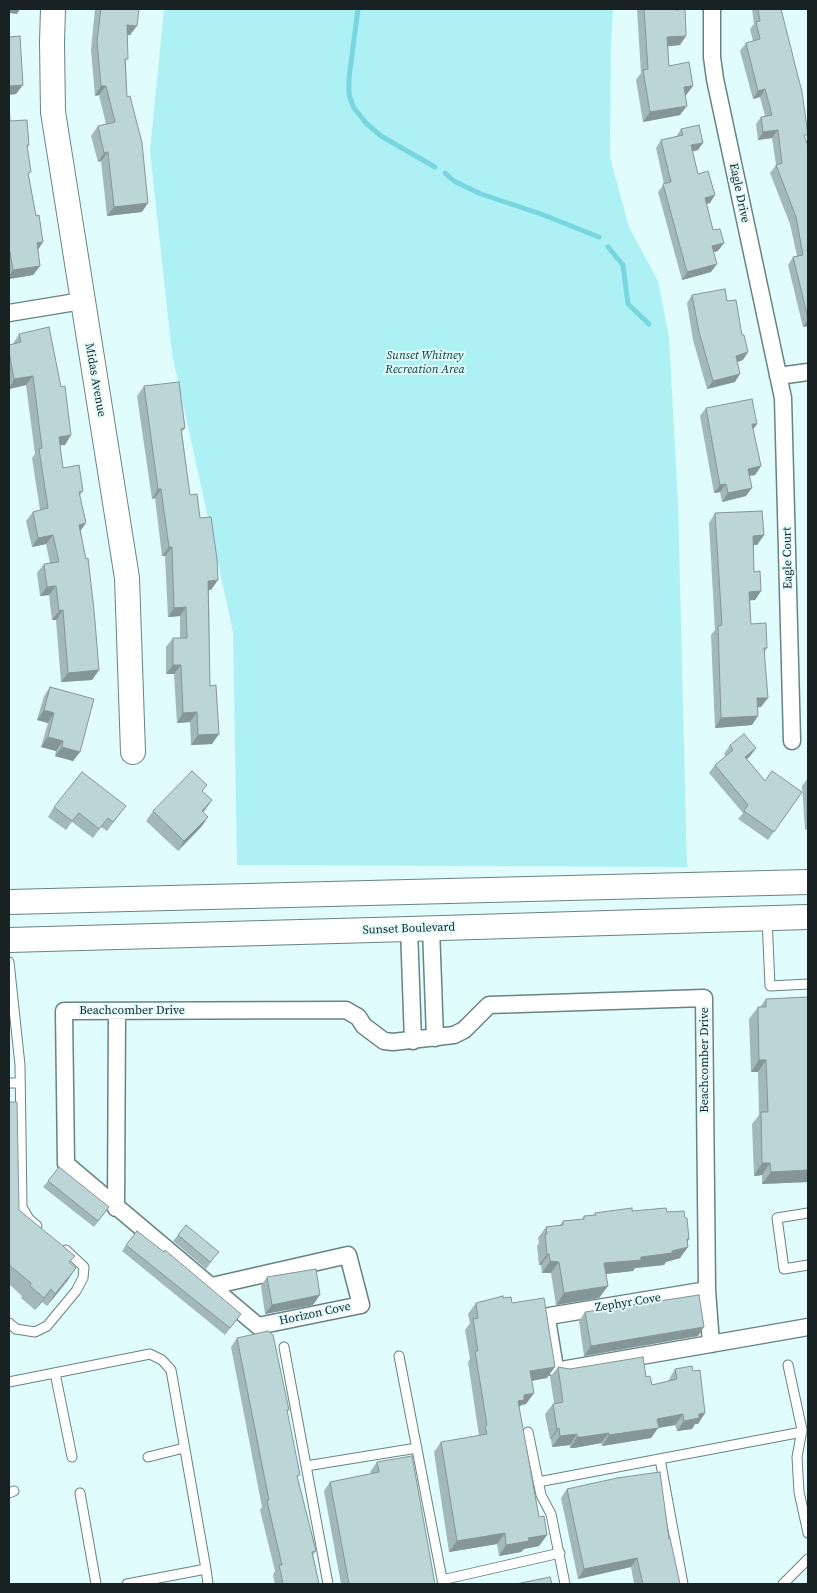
<!DOCTYPE html>
<html>
<head>
<meta charset="utf-8">
<style>
	body { margin:0 }
	#map { position:relative; width:817px; height:1593px; overflow:hidden; background:#e1fcfd; font-family:"Source Serif 4",serif }
	canvas { display:block }
	.frame { position:absolute; inset:0; border:10px solid #192223; pointer-events:none }
</style>
</head>
<body>
<div id="map">
<canvas width="817" height="1593"></canvas>
<div class="frame"></div>
</div>
<script>
const ctx = document.querySelector('canvas').getContext('2d');
ctx.lineJoin = 'round';
function paint(path, color) { ctx.fillStyle = color; ctx.fill(path, 'evenodd'); }
const poly = rows => new Path2D(rows.map(r => 'M' + r).join(''));
function trace(path, color, width, dash) { ctx.strokeStyle = color; ctx.lineWidth = width; ctx.lineCap = dash ? 'butt' : 'round'; ctx.setLineDash(dash || []); ctx.stroke(path); }
function drawText(font, color, halo, rows, align = 'center') {
  ctx.font = font + ' "Source Serif 4",serif'; ctx.lineWidth = 4; ctx.setLineDash([]); ctx.textBaseline = 'middle'; ctx.strokeStyle = halo; ctx.fillStyle = color; for (const [text, x, y, turn = 0] of rows) {
    ctx.save(); ctx.translate(x, y); ctx.rotate((+turn || 0) * Math.PI / 180); ctx.textAlign = isNaN(turn) ? turn : align; if (halo) ctx.strokeText(text, 0, 0); ctx.fillText(text, 0, 0); ctx.restore();
  }
}
paint(poly([
	[164,9,613,9,611,43,610,157,629,227,658,281,669,337,678,502,687,867,237,865,233,632,172,354,150,151]
]), '#aef1f5');
trace(poly([
	[358,9,349,78,349,95,354,108,366,123,381,136,435,167],
	[445,173,454,181,481,194,541,214,599,237],
	[608,247,623,265,628,304,649,324]
]), '#78d7de', 5);
const lane = poly([
	[767,918,770,986,808,984],
	[9,962,20,1065,22,1207,29,1219,37,1226],
	[9,1083,20,1083],
	[808,1213,777,1218,784,1269,808,1265],
	[9,1323,16,1329,35,1332,47,1326,76,1291,83,1278,84,1267,66,1250],
	[284,1347,328,1584],
	[399,1356,443,1584],
	[788,1365,802,1430,797,1457,799,1492,808,1533],
	[55,1373,72,1457],
	[9,1382,150,1354,162,1360,171,1370,206,1569,127,1584],
	[528,1432,541,1495,551,1514,565,1584],
	[148,1457,184,1448],
	[660,1459,683,1584],
	[306,1466,417,1448],
	[538,1482,802,1432],
	[9,1493,14,1491],
	[80,1493,96,1584],
	[206,1569,208,1584],
	[442,1580,560,1553],
	[783,1584,808,1559]
]);
const street = poly([
	[712,9,712,57,715,79,783,398,792,741],
	[9,313,82,301],
	[778,376,808,372],
	[431,928,435,1038],
	[409,929,413,1041],
	[116,1208,117,1011],
	[212,1286,348,1255,361,1305,258,1326,66,1164,64,1011,346,1010,358,1017,364,1026,384,1041,393,1042,454,1035,464,1030,489,1005,704,998,707,1290,711,1344],
	[707,1290,549,1316,547,1319,555,1368,561,1370,808,1327]
]);
const secondary = poly([
	[53,9,52,42,53,112,127,578,133,752],
	[9,902,808,882],
	[9,940,409,929,808,917]
]);
trace(lane, '#698283', 11);
trace(street, '#698283', 19);
trace(secondary, '#698283', 26);
trace(lane, '#fff', 9);
trace(street, '#fff', 16);
trace(secondary, '#fff', 24);
paint(poly([
	[95,9,139,9,130,35,127,35,126,63,127,97,142,212,107,216,101,161,98,162,91,136,98,126,106,124,99,95,95,96,91,50],
	[637,9,676,9,680,45,668,46,669,66,693,86,686,95,685,95,680,115,643,122,636,80,641,73],
	[752,9,781,9,805,139,808,146,808,326,803,327,788,265,793,257,797,256,790,224,770,173,776,165,772,138,758,140,756,124,761,117,765,116,760,97,753,99,740,51,746,43,753,41,750,29,754,24],
	[9,102,10,121,29,145,27,148,29,176,36,216,43,242,38,250,40,266,33,275,9,279],
	[681,129,698,150,692,152,698,174,710,203,706,204,718,251,713,252,711,272,682,280,658,192,664,184,656,148,661,140,676,137],
	[692,295,727,301,743,360,738,362,735,382,707,389,693,340,687,303],
	[19,334,65,445,60,445,63,468,83,491,80,495,81,531,99,670,92,680,61,682,56,620,52,620,49,595,40,596,37,573,44,564,50,563,46,544,32,547,26,521,33,512,40,510,32,458,35,454,26,385,9,389,9,345,13,344],
	[144,386,185,428,182,432,190,495,200,518,211,590,209,590,210,686,212,744,191,745,190,722,177,723,174,674,166,674,166,647,173,638,180,638,180,616,168,617,165,556,162,556,155,498,152,499,137,396],
	[706,408,757,424,753,429,761,466,755,475,749,476,746,496,722,502,720,492,714,493,700,416],
	[715,513,764,535,757,545,754,545,754,572,761,591,755,600,750,600,751,624,767,648,765,651,761,707,758,707,752,725,715,728,711,635,715,630,709,523],
	[50,687,80,752,73,761,55,756,56,751,41,747,48,723,37,720,44,696],
	[730,745,756,748,750,756,747,759,765,781,802,792,768,840,738,819,743,813,709,773,715,765,726,756,724,754],
	[808,778,808,829,805,830,802,786],
	[203,792,212,800,203,812,202,826,178,851,146,821,153,811],
	[126,806,107,831,101,827,93,838,72,822,66,830,48,817,54,807],
	[808,997,808,1182,762,1184,762,1175,754,1176,752,1124,759,1115,758,1072,751,1072,749,1019,758,1007,760,1007,766,999],
	[9,1102,19,1210,70,1263,68,1280,47,1306,42,1302,35,1310,21,1298,22,1296,9,1284],
	[48,1181,109,1207,94,1227,43,1187],
	[632,1211,667,1212,689,1239,687,1241,688,1247,680,1258,666,1262,664,1265,635,1268,633,1271,606,1274,608,1286,599,1298,556,1305,551,1273,542,1273,541,1265,539,1265,537,1246,539,1243,538,1238,546,1227,560,1225,563,1221,582,1219,584,1216,594,1215,595,1213],
	[178,1235,214,1258,206,1269,173,1241],
	[126,1245,241,1314,225,1335,122,1251],
	[267,1277,313,1305,265,1314,261,1286],
	[503,1298,512,1303,547,1378,532,1381,534,1393,526,1404,521,1405,519,1408,539,1517,547,1535,539,1546,524,1549,521,1552,499,1556,497,1544,449,1552,434,1452,441,1442,479,1436,468,1362,470,1359,465,1330,470,1323,468,1314,476,1303],
	[585,1312,698,1336,584,1356,579,1321],
	[237,1338,289,1410,287,1412,298,1479,316,1551,313,1555,319,1584,275,1584,273,1575,275,1571,260,1510,262,1507,231,1347],
	[558,1367,570,1369,646,1377,652,1385,668,1381,675,1369,693,1371,705,1413,698,1424,695,1424,692,1429,677,1431,675,1425,658,1428,651,1438,602,1446,601,1443,574,1448,570,1448,570,1445,552,1447,551,1439,550,1439,545,1414,553,1404,554,1403,550,1377],
	[377,1462,435,1584,341,1584,324,1491,330,1482,371,1474,370,1472],
	[567,1489,669,1539,680,1584,634,1584,631,1567,578,1579,561,1498]
]), '#a2b8ba');
paint(poly([
	[9,9,20,9,17,14,9,13],
	[127,25,137,26,130,35,120,34],
	[686,36,680,45,661,47,667,37],
	[23,85,16,94,9,95,9,86],
	[101,86,106,86,99,95,95,96],
	[693,86,686,95,677,97,684,87],
	[765,89,760,97,753,99,758,91],
	[687,106,680,115,643,122,650,112],
	[778,130,772,138,758,140,763,132],
	[703,143,698,150,686,153,691,145],
	[108,152,101,161,98,162,104,153],
	[715,195,710,203,699,206,705,198],
	[148,203,142,212,107,216,114,207],
	[43,242,36,252,37,243],
	[724,243,718,251,706,254,712,246],
	[717,264,711,272,682,280,687,272],
	[40,266,33,275,9,279,9,276,13,270],
	[808,320,808,326,803,327],
	[748,352,743,360,730,364,736,356],
	[740,374,735,382,707,389,713,381],
	[33,376,26,385,9,389,14,379],
	[752,424,757,424,751,432],
	[71,435,65,445,52,446,59,437],
	[761,466,755,475,742,477,748,469],
	[726,484,720,492,714,493,720,485],
	[752,488,746,496,722,502,728,493],
	[158,489,161,489,155,498,152,499],
	[86,523,79,533,79,525],
	[53,535,46,544,32,547,38,538],
	[764,535,757,545,747,545,753,536],
	[169,547,172,547,165,556,162,556],
	[218,580,211,590,202,590,208,581],
	[56,586,49,595,40,596,47,587],
	[761,591,755,600,743,601,749,592],
	[186,607,180,616,168,617,174,608],
	[63,610,56,620,52,620,59,611],
	[173,665,181,665,174,674,166,674],
	[99,670,92,680,61,682,68,673],
	[757,698,768,698,761,707,751,708],
	[44,710,54,713,48,723,37,720],
	[197,712,190,722,177,723,183,713],
	[758,716,752,725,715,728,721,718],
	[219,734,212,744,191,745,198,735],
	[48,737,63,741,56,751,41,747],
	[62,747,80,752,73,761,55,756],
	[756,748,750,756,740,765,745,757],
	[212,800,205,810,195,820,202,811],
	[208,817,202,826,178,851,184,841],
	[759,1060,766,1060,758,1072,751,1072],
	[762,1163,770,1163,762,1175,754,1176],
	[808,1170,808,1182,762,1184,771,1172],
	[687,1239,689,1239,683,1248,688,1247,680,1258,666,1262,664,1265,635,1268,633,1271,596,1275,604,1263,672,1251],
	[547,1254,549,1254,541,1265,539,1265],
	[550,1261,559,1262,551,1273,542,1273],
	[76,1268,68,1280,47,1306,55,1294],
	[608,1286,599,1298,556,1305,564,1293],
	[51,1289,42,1302,35,1310,44,1298],
	[320,1295,313,1305,265,1314,272,1305],
	[704,1327,698,1336,584,1356,591,1346],
	[555,1367,547,1378,523,1382,530,1371],
	[534,1393,526,1404,521,1405,517,1411,518,1401,524,1395],
	[705,1413,698,1424,695,1424,692,1429,677,1431,684,1421,699,1414],
	[683,1414,675,1425,658,1428,651,1438,602,1446,609,1435,657,1419],
	[559,1428,551,1439,550,1439,557,1429],
	[609,1433,601,1443,574,1448,570,1448,577,1437],
	[577,1434,570,1445,552,1447,560,1436],
	[505,1533,497,1544,449,1552,457,1541],
	[547,1535,539,1546,524,1549,521,1552,499,1556,506,1545,528,1538],
	[637,1558,631,1567,578,1579,584,1569]
]), '#849697');
const building = poly([
	[101,9,139,9,137,26,127,25,128,59,125,59,127,97,130,96,142,143,148,203,114,207,108,152,104,153,98,126,115,122,106,86,101,86,97,41,101,9],
	[644,9,676,9,676,10,685,9,686,36,667,37,669,66,689,62,693,86,684,87,687,106,650,112,643,70,648,69,644,9],
	[758,9,781,9,802,92,808,135,804,135,808,146,808,318,793,257,803,255,796,217,776,165,782,163,778,130,763,132,761,117,772,115,765,89,758,91,746,43,760,39,756,22,760,21,758,9],
	[20,36,23,85,9,86,9,37,20,36],
	[9,102,10,121,27,120,29,145,27,145,31,172,28,173,36,216,39,215,43,242,37,243,40,266,13,270,10,252,9,252,9,102],
	[699,125,703,143,691,145,698,174,708,171,715,195,705,198,713,230,720,229,724,243,712,246,717,264,687,272,663,184,671,182,661,140,683,135,681,129,699,125],
	[725,289,727,301,736,300,742,335,744,335,748,352,736,356,740,374,713,381,699,332,692,295,725,289],
	[49,327,61,387,65,386,71,435,59,437,63,468,79,465,83,491,79,492,86,523,79,525,86,559,88,558,94,610,99,670,68,673,63,610,59,611,56,586,47,587,44,564,59,562,53,535,38,538,33,512,48,508,39,449,42,448,33,376,14,379,9,352,9,345,21,342,19,334,49,327],
	[179,382,185,428,181,429,190,495,197,494,200,518,211,517,217,559,218,580,208,581,210,686,216,685,219,734,198,735,197,712,183,713,181,665,173,665,173,638,187,638,186,607,174,608,172,547,169,547,161,489,158,489,144,386,179,382],
	[752,399,757,424,752,424,761,466,748,469,752,488,728,493,726,484,720,485,706,408,752,399],
	[762,511,764,535,753,536,754,572,760,571,761,591,749,592,751,624,766,623,767,648,764,648,768,698,757,698,758,716,721,718,718,626,722,625,715,513,762,511],
	[50,687,94,699,80,752,62,747,63,741,48,737,54,713,44,710,50,687],
	[744,734,756,748,745,757,765,781,772,771,802,792,774,832,744,811,748,805,715,765,733,750,730,745,744,734],
	[192,771,207,785,202,791,212,800,202,811,208,817,184,841,153,811,192,771],
	[82,772,126,806,113,822,108,818,99,829,79,813,72,821,54,807,82,772],
	[808,997,808,1170,771,1172,770,1163,762,1163,761,1112,768,1112,766,1060,759,1060,758,1007,766,1007,766,999,808,997],
	[9,1102,17,1102,19,1210,75,1256,69,1262,76,1268,55,1294,51,1289,44,1298,30,1286,31,1283,9,1265,9,1102],
	[59,1167,109,1207,98,1221,48,1181,59,1167],
	[632,1208,632,1211,666,1208,667,1212,684,1211,685,1218,687,1218,689,1239,687,1239,688,1247,672,1251,672,1253,641,1257,641,1260,604,1263,608,1286,564,1293,559,1262,550,1261,549,1254,547,1254,545,1234,547,1234,546,1227,563,1225,563,1221,584,1219,584,1216,596,1215,595,1213,632,1208],
	[186,1225,219,1252,210,1262,178,1235,186,1225],
	[137,1231,164,1252,165,1250,241,1314,230,1328,126,1245,137,1231],
	[316,1269,320,1295,272,1305,267,1277,316,1269],
	[699,1295,704,1327,591,1346,585,1312,699,1295],
	[503,1296,503,1298,511,1297,512,1303,544,1298,555,1367,530,1371,534,1393,524,1395,524,1400,518,1401,539,1517,544,1516,547,1535,528,1538,529,1541,506,1545,505,1533,457,1541,441,1442,487,1434,485,1427,487,1425,475,1351,478,1351,473,1319,478,1318,476,1303,503,1296],
	[268,1331,273,1335,289,1410,287,1410,300,1475,297,1476,316,1551,312,1552,319,1584,283,1584,279,1565,282,1565,267,1501,269,1500,237,1338,268,1331],
	[643,1357,646,1377,650,1376,652,1385,677,1379,675,1369,692,1366,693,1371,700,1370,705,1413,699,1414,699,1418,684,1421,683,1414,657,1419,659,1428,643,1430,609,1435,609,1433,582,1437,577,1437,577,1434,560,1436,559,1428,557,1429,553,1404,563,1402,558,1367,570,1369,643,1357],
	[412,1456,435,1584,349,1584,330,1482,379,1472,377,1462,412,1456],
	[660,1472,669,1539,670,1538,680,1584,643,1584,637,1558,584,1569,567,1489,617,1478,660,1472],
	[550,1577,552,1584,516,1584,550,1577]
]);
paint(building, '#bcd6d8');
trace(building, '#849697', 1);
drawText('12px', '#192223', '#e1fcfd', [
	["Eagle Drive",739,193,78],
	["Midas Avenue",95,380,80],
	["Eagle Court",788,558,-91],
	["Sunset Boulevard",409,929,-2],
	["Beachcomber Drive",132,1011],
	["Beachcomber Drive",705,1060,-90],
	["Zephyr Cove",628,1303,-9],
	["Horizon Cove",315,1314,-12]
]);
drawText('italic 12px', '#043538', '#e1fcfd', [
	["Sunset Whitney",425,356],
	["Recreation Area",425,370]
]);
</script>
</body>
</html>
